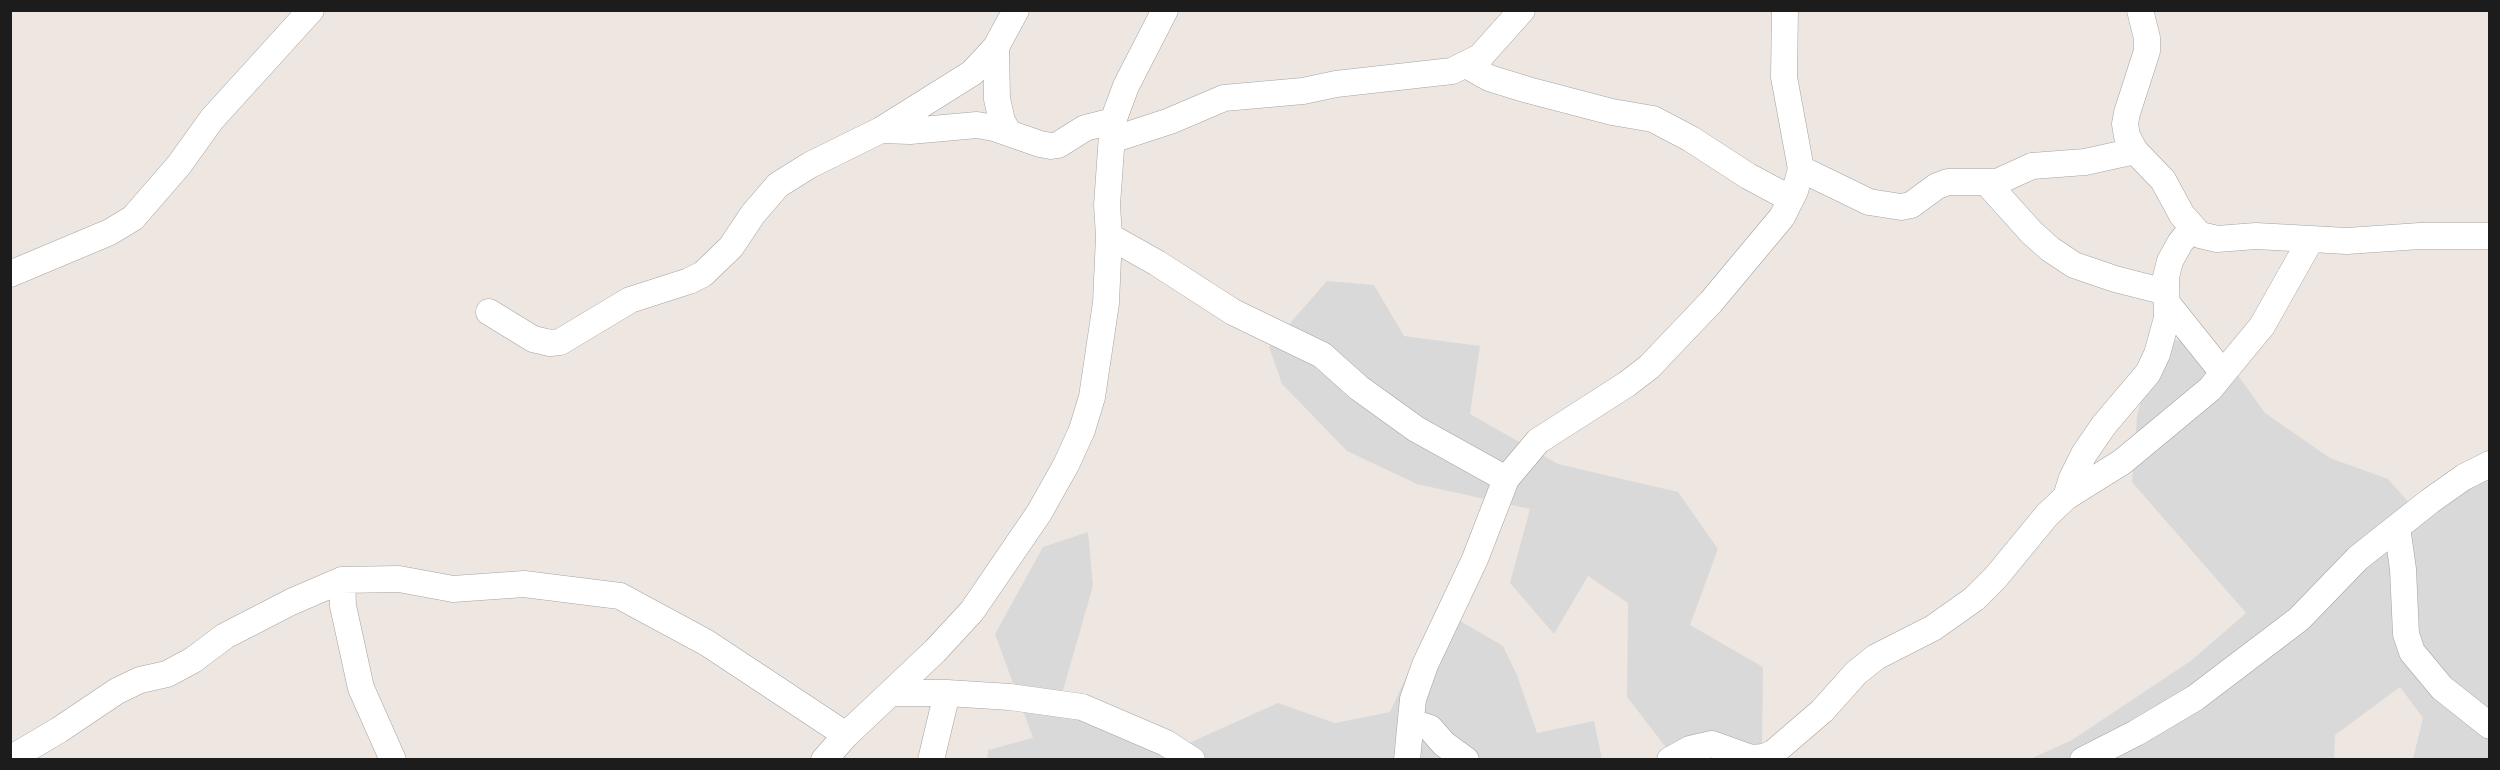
<!DOCTYPE html>
<html>
<head>
<meta charset="utf-8">
<style>
	body { margin:0 }
	#map { position:relative; width:2500px; height:770px; overflow:hidden; background:#eee7e1; font-family:Raleway,sans-serif }
	canvas { display:block }
	.frame { position:absolute; inset:0; border:12px solid #1c1c1c; pointer-events:none }
</style>
</head>
<body>
<div id="map">
<canvas width="2500" height="770"></canvas>
<div class="frame"></div>
</div>
<script>
const ctx = document.querySelector('canvas').getContext('2d');
ctx.lineJoin = 'round';
function paint(path, color) { ctx.fillStyle = color; ctx.fill(path, 'evenodd'); }
const poly = rows => new Path2D(rows.map(r => 'M' + r).join(''));
function trace(path, color, width, dash) { ctx.strokeStyle = color; ctx.lineWidth = width; ctx.lineCap = dash ? 'butt' : 'round'; ctx.setLineDash(dash || []); ctx.stroke(path); }
paint(poly([
	[1327,281,1374,285,1404,336,1480,346,1470,414,1558,464,1678,492,1718,549,1690,625,1763,667,1762,749,1770,759,1675,759,1627,697,1628,603,1588,576,1554,634,1510,583,1530,509,1417,484,1347,451,1282,384,1269,347],
	[2212,339,2265,413,2330,458,2388,479,2420,515,2489,475,2489,759,2413,759,2423,718,2400,687,2335,735,2334,759,2028,760,2072,740,2192,660,2246,613,2132,482,2137,416,2157,341],
	[1088,532,1093,586,1062,694,1189,743,1278,703,1335,723,1390,712,1438,608,1503,646,1517,675,1537,733,1594,721,1602,759,987,760,988,750,1033,738,995,634,1043,547]
]), '#dad9d9');
const minor = poly([
	[2140,10,2147,38,2147,51,2127,113,2125,124,2127,136,2135,151,2163,180,2182,215,2200,235,2217,239,2256,236,2347,241,2420,236,2490,236],
	[996,47,997,99,1002,121,1009,133],
	[1466,65,1489,78,1528,90,1612,112,1653,119,1691,139,1748,176,1791,199],
	[881,130,910,131,977,125,994,128,1040,144,1051,146,1058,145,1085,128,1113,121],
	[1112,140,1170,121,1224,98,1303,91,1336,84,1452,71,1480,57,1522,10],
	[1801,169,1869,202,1901,207,1911,205,1937,186,1948,182,1997,182,2032,166,2085,162,2135,151],
	[1987,183,2032,233,2050,249,2074,265,2115,279,2166,292],
	[1109,236,1157,263,1233,312,1322,355,1359,388,1416,429,1506,479,1538,441,1627,384,1649,367,1711,302,1782,217,1795,191,1801,169,1784,77,1785,10],
	[10,274,110,232,133,218,179,165,212,119,311,10],
	[2167,303,2223,373],
	[489,312,533,339,550,343,560,342,630,300,689,281,703,274,731,247,753,214,778,185,810,165,881,130,972,73,996,47,1016,10],
	[2066,497,2072,478,2084,454,2104,425,2148,373,2157,354,2167,318,2166,277,2170,261,2180,243,2192,228],
	[2397,527,2403,569,2406,634,2412,652,2442,688,2490,726],
	[342,580,343,606,361,688,393,760],
	[893,693,947,693,1010,697,1082,707,1166,743,1192,760],
	[1412,722,1430,728,1444,744,1466,760],
	[10,759,59,730,117,691,140,680,167,674,193,660,225,636,291,602,342,580,399,579,453,589,524,584,620,596,707,643,846,735],
	[824,760,846,735,935,651,972,611,1039,513,1066,465,1082,430,1092,397,1106,303,1109,236,1107,205,1113,121,1126,86,1165,10],
	[931,760,947,693],
	[1407,760,1413,699,1425,665,1475,559,1506,479],
	[1670,760,1690,749,1712,744,1751,758,1764,757,1773,753,1822,711,1856,673,1876,657,1933,628,1974,599,1996,577,2047,515,2066,497,2122,462,2210,389,2262,326,2311,239],
	[2083,760,2136,733,2195,698,2299,619,2358,558,2430,501,2464,477,2490,464]
]);
trace(minor, '#a3a3a3', 27);
trace(minor, '#fff', 26);
</script>
</body>
</html>
